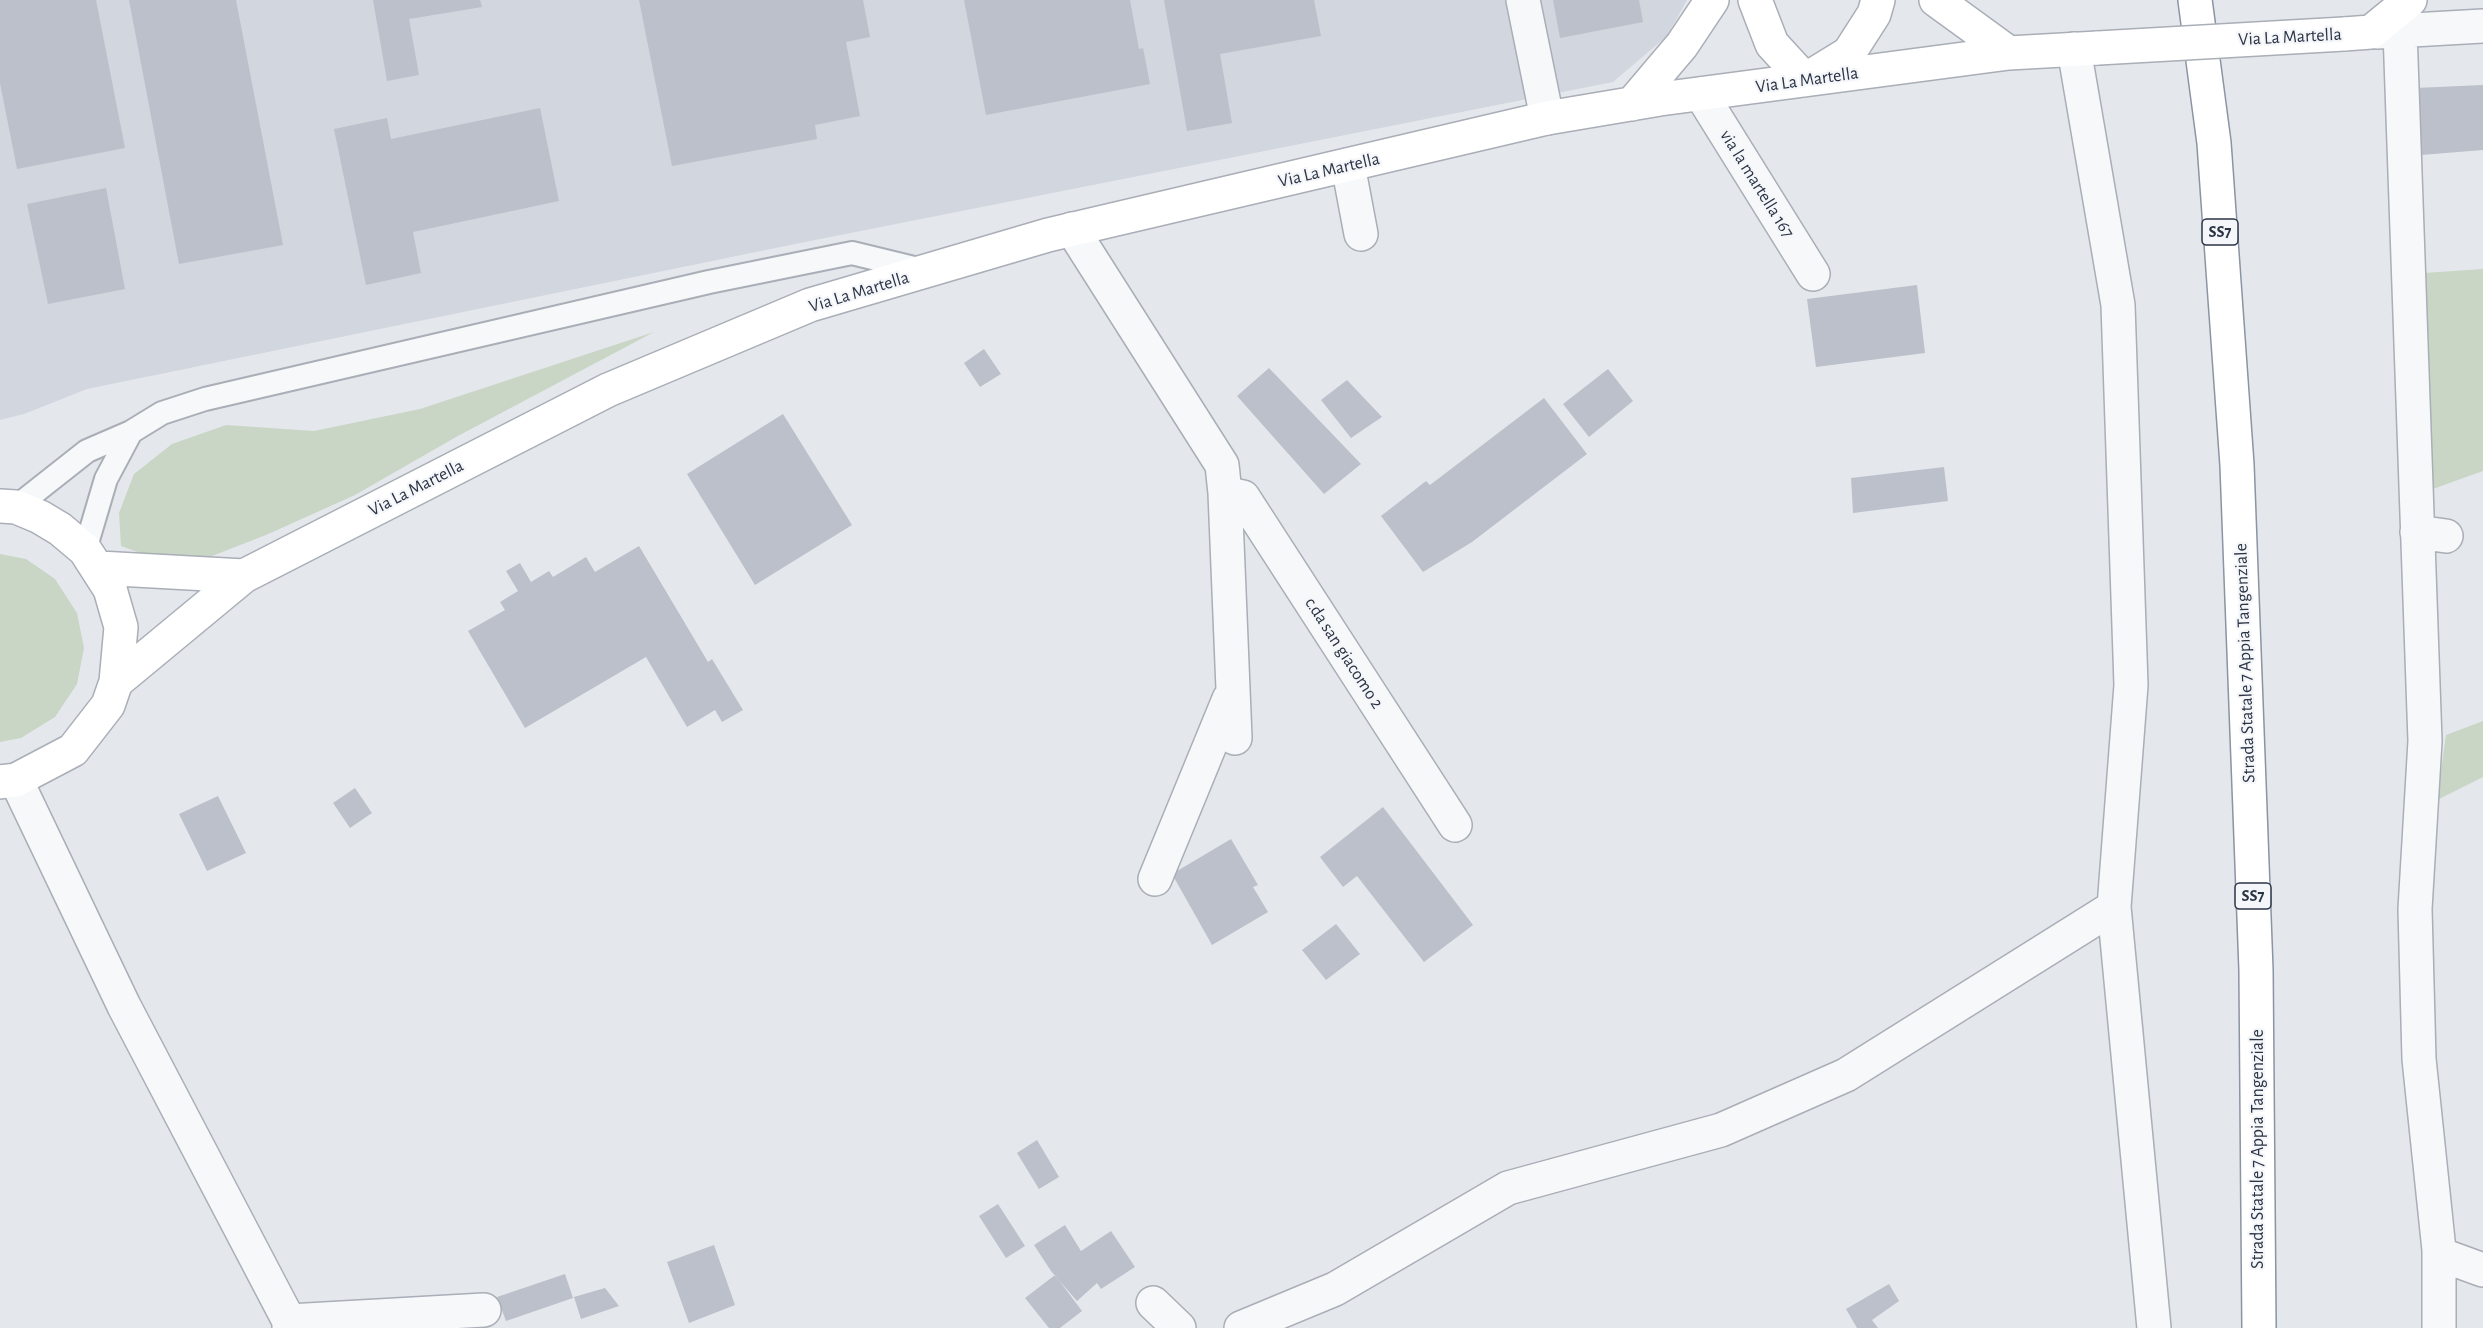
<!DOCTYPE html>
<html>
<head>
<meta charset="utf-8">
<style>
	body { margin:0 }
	canvas { display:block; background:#e4e7ec }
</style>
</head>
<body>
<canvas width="2483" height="1328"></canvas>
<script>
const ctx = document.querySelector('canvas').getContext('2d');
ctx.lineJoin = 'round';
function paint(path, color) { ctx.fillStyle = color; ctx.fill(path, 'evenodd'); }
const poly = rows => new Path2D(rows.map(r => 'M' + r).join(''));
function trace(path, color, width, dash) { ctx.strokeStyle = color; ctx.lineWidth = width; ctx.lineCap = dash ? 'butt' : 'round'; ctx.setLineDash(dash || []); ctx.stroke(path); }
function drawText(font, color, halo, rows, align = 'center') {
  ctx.font = font + ' "Alegreya Sans",sans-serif'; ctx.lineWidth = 4.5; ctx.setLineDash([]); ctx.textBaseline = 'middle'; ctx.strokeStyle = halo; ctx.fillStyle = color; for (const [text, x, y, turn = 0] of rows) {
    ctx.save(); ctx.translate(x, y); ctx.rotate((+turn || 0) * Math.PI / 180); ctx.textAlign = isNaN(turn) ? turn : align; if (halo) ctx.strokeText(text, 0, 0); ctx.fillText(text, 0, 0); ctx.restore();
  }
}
paint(poly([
	[0,0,1687,0,1667,36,1613,82,800,243,87,389,24,414,0,420]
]), '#d2d6de');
paint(poly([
	[2483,269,2483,471,2416,495,2424,273],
	[654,332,456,437,355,495,266,535,212,556,165,562,121,546,119,513,134,474,172,444,226,425,314,431,420,409],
	[0,554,26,559,55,579,77,613,84,648,77,684,55,717,21,738,0,742],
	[2483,721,2483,777,2437,800,2446,735]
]), '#c9d6c5');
paint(poly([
	[0,0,96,0,125,148,17,169,0,83],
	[129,0,236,0,283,245,179,264],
	[373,0,480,0,482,7,409,19,419,75,387,81],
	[639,0,863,0,870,37,846,42,860,116,815,125,817,139,672,166],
	[964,0,1130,0,1139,49,1143,48,1150,84,986,115],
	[1164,0,1314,0,1321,36,1220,54,1232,123,1187,131],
	[1553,0,1639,0,1643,22,1560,38],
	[2483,85,2483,150,2421,155,2415,88],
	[540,108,559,201,413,232,421,273,366,285,334,129,387,118,391,139],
	[106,188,125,289,48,304,27,204],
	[1917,285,1925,353,1816,367,1807,299],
	[984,349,1001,374,980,387,964,363],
	[1269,368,1361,464,1324,494,1237,396],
	[1608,369,1633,401,1589,437,1563,404],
	[1347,380,1382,417,1351,438,1321,400],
	[1544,398,1587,454,1472,542,1423,572,1381,516,1426,481,1430,485],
	[783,414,852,525,755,585,687,474],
	[1944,467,1948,501,1853,513,1851,478],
	[639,546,708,662,712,659,743,710,722,722,715,710,687,727,646,657,525,728,468,631,505,610,500,602,518,591,506,571,520,563,531,582,549,571,553,577,586,557,595,572],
	[355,788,372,813,350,828,333,803],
	[218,796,246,853,207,871,179,814],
	[1383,807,1473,925,1424,962,1357,876,1343,887,1320,857],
	[1231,839,1258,885,1253,887,1268,912,1212,945,1172,874],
	[1336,924,1360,954,1326,980,1302,950],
	[1037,1140,1059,1177,1039,1189,1017,1153],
	[998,1204,1025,1246,1006,1258,979,1216],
	[1065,1225,1081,1251,1111,1231,1135,1267,1101,1289,1097,1283,1077,1301,1051,1271,1034,1245],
	[714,1245,735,1305,689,1323,667,1262],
	[565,1274,573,1298,506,1321,497,1297],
	[1055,1275,1082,1311,1060,1328,1049,1328,1025,1298],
	[1889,1284,1899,1301,1872,1320,1878,1328,1857,1328,1846,1309],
	[605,1288,619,1306,581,1319,574,1297]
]), '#bbc0ca');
const lane = poly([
	[16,507,87,451,131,432,162,413,205,399,709,282,852,253,922,270],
	[85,550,106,479,131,432]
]);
const street = poly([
	[1523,0,1547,118],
	[2400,31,2425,741,2415,909,2419,1059,2439,1250,2439,1328],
	[2377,32,2483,26],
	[1701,94,1813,274],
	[1348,165,1361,234],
	[1072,229,1222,465,1225,493,1243,497,1455,825],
	[1225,493,1235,738],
	[2417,532,2446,536],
	[16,780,124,1006,289,1321,289,1328],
	[1155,879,1229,699],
	[2114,907,2154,1328],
	[2439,1254,2483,1270],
	[1153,1303,1179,1328],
	[289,1321,484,1310],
	[1241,1328,1335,1289,1508,1188,1721,1130,1846,1075,2114,907,2131,685,2118,305,2074,49]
]);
const secondary = poly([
	[1755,0,1772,44,1805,80,1849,53,1874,14,1878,0],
	[1936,0,2009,53],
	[2344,34,2371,32,2410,0],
	[1632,104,1682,45,1712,0],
	[0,506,16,507,40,517,60,529,85,550,110,589,121,627,116,682,108,705,73,750,16,780,0,782],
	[99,568,244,576],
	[116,682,244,576,608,390,810,305,1048,235,1547,118,1660,99,2009,53,2098,48]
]);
const highway = poly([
	[2195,0,2214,143,2237,465,2256,970,2259,1328]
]);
trace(lane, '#a9aeb7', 26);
trace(street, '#a9aeb7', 36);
trace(secondary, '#a9aeb7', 36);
trace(highway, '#8b94a3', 36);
trace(lane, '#f7f8fa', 22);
trace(street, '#f7f8fa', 33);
trace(secondary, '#fff', 33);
trace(highway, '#fff', 33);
const secondaryBridge = poly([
	[2098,48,2344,34]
]);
trace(secondaryBridge, '#a9aeb7', 36, []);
trace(secondaryBridge, '#fff', 33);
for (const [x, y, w] of [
	[2220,232,36],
	[2253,896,36]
]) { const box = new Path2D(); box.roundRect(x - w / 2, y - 13, w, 26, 4.5); ctx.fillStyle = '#f4f6f9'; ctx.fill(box); trace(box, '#2b3445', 1.5); }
drawText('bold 16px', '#2b3445', null, [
	["SS7",2220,232],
	["SS7",2253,896]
]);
drawText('18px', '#2b3445', '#f4f6f9', [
	["Via La Martella",2290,37,-3],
	["Via La Martella",1807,80,-8],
	["Via La Martella",1329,170,-13],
	["via la martella 167",1757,184,58],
	["Via La Martella",859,292,-17],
	["Via La Martella",416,488,-27],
	["c.da san giacomo 2",1344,653,57],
	["Strada Statale 7 Appia Tangenziale",2245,663,-92],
	["Strada Statale 7 Appia Tangenziale",2258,1149,-90]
]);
</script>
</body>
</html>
